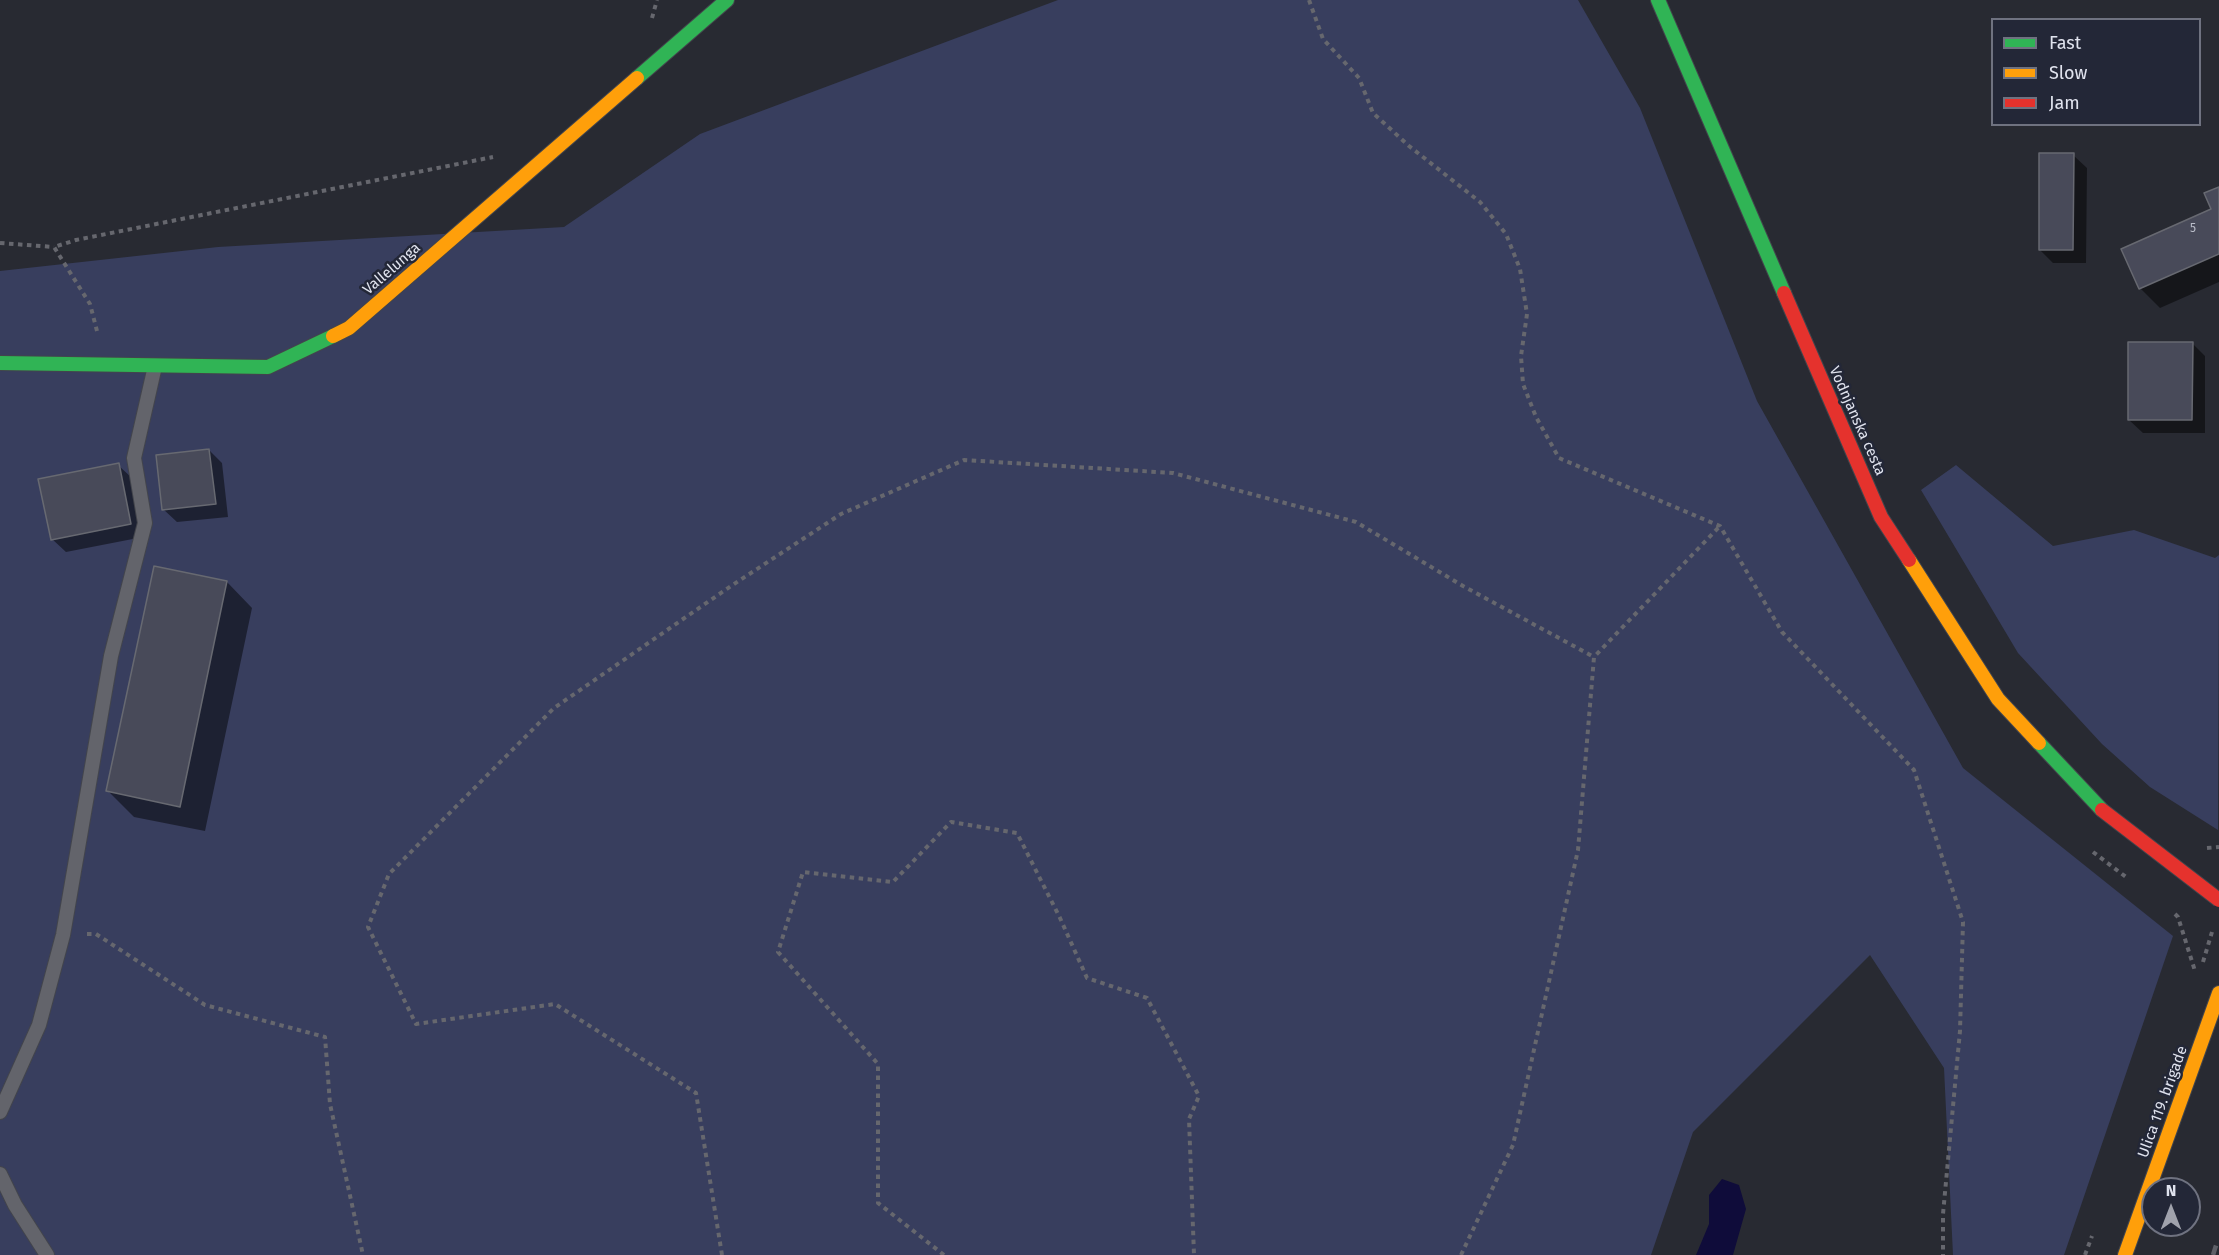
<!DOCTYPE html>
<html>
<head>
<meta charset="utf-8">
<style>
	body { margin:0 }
	#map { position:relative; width:2219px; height:1255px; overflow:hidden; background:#282a32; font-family:"Fira Sans",sans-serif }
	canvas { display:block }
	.legend { position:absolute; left:1991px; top:18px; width:210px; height:108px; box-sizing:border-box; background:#232737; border:2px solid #6f7280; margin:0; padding:8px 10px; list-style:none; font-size:18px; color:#e0e3ee }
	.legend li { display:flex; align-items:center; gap:12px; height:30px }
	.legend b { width:30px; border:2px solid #6f7280 }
	.north { position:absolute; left:2141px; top:1177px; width:60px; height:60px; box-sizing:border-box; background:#232737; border:2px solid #6f7280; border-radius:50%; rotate:0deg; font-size:16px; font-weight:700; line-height:24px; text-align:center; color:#e0e3ee }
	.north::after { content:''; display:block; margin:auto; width:21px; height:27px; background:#a0a2ac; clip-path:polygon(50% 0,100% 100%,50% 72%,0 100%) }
</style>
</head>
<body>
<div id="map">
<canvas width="2219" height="1255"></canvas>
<ul class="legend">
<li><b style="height:8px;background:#30b455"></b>Fast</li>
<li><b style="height:8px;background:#ff9f0a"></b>Slow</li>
<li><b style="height:8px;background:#e5322d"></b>Jam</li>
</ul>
<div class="north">N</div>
</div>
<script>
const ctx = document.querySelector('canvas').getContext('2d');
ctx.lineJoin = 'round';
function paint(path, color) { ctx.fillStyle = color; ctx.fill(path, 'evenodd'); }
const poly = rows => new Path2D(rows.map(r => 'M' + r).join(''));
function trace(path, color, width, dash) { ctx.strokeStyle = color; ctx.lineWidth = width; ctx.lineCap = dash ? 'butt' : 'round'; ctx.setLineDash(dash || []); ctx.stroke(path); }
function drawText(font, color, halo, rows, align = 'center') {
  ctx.font = font + ' "Fira Sans",sans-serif'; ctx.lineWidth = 5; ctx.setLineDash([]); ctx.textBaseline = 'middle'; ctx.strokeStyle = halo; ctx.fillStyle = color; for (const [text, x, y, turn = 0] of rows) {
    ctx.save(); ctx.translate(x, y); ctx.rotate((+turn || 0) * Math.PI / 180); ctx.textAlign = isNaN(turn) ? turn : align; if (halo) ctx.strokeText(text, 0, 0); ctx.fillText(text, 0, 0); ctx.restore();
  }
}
paint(poly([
	[1058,0,1578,0,1640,108,1757,401,1963,768,2173,936,2064,1255,1953,1255,1944,1068,1870,955,1693,1132,1651,1255,0,1255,0,271,218,247,564,227,700,134],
	[1956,465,2053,546,2134,530,2215,558,2219,555,2218,830,2150,787,2102,744,2018,653,1921,490]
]), '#383e5e');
paint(poly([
	[1722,1179,1739,1185,1746,1209,1733,1255,1696,1255,1709,1224,1709,1195]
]), '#0f0c3a');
paint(poly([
	[2073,155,2087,168,2086,263,2053,263,2040,250],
	[2219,188,2219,282,2160,308,2140,288,2213,210],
	[2192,343,2205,356,2205,433,2143,433,2129,420],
	[209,450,222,463,228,517,177,522,163,509],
	[118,465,132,478,143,537,66,552,52,539],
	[227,582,252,608,205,831,134,817,108,791]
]), '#0007');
const building = poly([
	[2039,153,2074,153,2073,250,2039,250,2039,153],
	[2219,187,2219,254,2139,289,2121,249,2211,209,2204,193,2219,187],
	[2128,342,2193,342,2192,420,2128,420,2128,342],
	[209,449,216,504,162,510,156,455,209,449],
	[119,463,131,524,51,540,38,479,119,463],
	[154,566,227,581,180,807,106,791,154,566]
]);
paint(building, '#484a59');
trace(building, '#676971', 1.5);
const lane = poly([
	[0,1112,39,1025,63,935,111,656,145,523,134,458,155,366],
	[0,1174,15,1205,47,1255]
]);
const fast = poly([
	[1658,0,1784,293],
	[637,78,727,0],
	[0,363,268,367,333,336],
	[2039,743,2102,810]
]);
const slow = poly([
	[333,336,349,328,637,78],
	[1909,560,1998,699,2039,743],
	[2125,1255,2219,993]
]);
const jam = poly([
	[1784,293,1881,517,1909,560]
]);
trace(lane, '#43454c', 16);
trace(fast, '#43454c', 16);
trace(slow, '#43454c', 16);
trace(jam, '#43454c', 16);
trace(poly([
	[1309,0,1323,39,1359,78,1373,113,1409,146,1480,202,1506,234,1520,269,1527,314,1521,356,1523,384,1536,417,1559,458,1720,526,1782,632,1914,770,1963,922,1960,1031,1943,1214,1943,1255],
	[652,18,657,0],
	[0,243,54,247],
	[97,331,90,304,54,247,76,240,493,157],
	[2207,848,2219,847],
	[2093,852,2126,877],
	[2175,914,2178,917,2195,971],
	[87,934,96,934,205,1005,325,1037,330,1104,363,1255],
	[2203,962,2212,932],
	[722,1255,696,1093,555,1004,416,1024,368,927,389,874,554,708,731,586,841,514,964,460,1173,473,1356,522,1463,586,1594,657],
	[944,1255,878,1203,878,1064,778,952,803,872,893,882,951,822,1017,833,1060,918,1087,978,1147,998,1199,1096,1189,1119,1194,1255],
	[1461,1255,1513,1145,1578,850,1594,657,1720,526],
	[2085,1255,2092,1236]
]), '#66676e', 4, [4.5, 4.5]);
trace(lane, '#63646b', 14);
trace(fast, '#30b455', 14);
trace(slow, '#ff9f0a', 14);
trace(jam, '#e5322d', 14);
trace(poly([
	[2213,1255,2219,1236]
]), '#5e6068', 4.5, [10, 10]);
const jamBridge = poly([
	[2102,810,2219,900]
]);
trace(jamBridge, '#43454c', 16, []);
trace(jamBridge, '#e5322d', 14);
drawText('12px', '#babdc9', null, [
	["5",2193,229]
]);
drawText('15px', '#e0e3ee', '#232737', [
	["Vallelunga",392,269,-41],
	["Vodnjanska cesta",1857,421,66],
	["Ulica 119. brigade",2163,1102,-70]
]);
</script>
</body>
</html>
